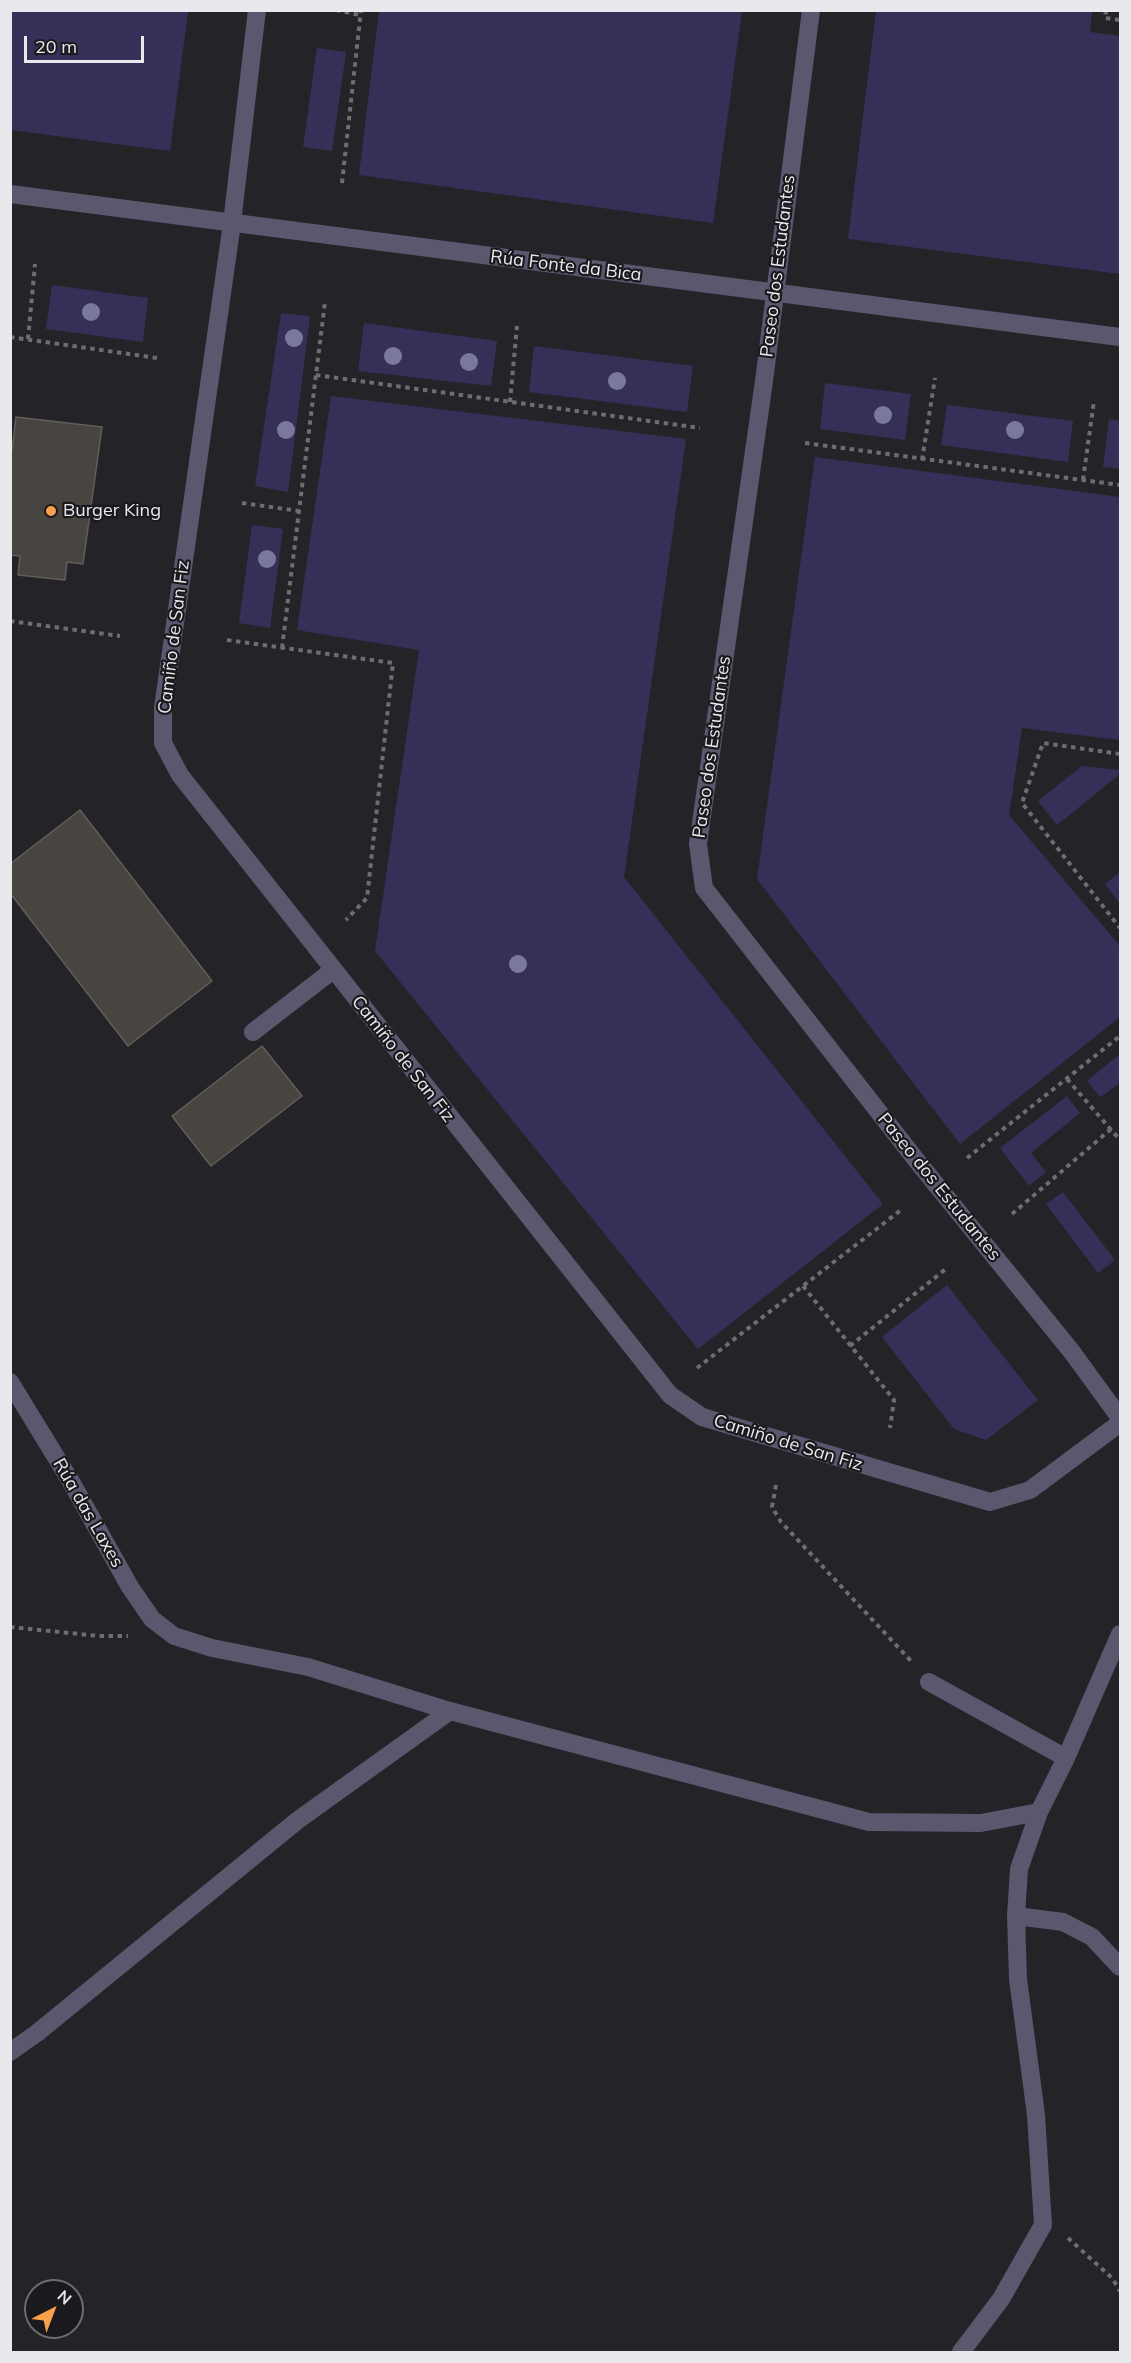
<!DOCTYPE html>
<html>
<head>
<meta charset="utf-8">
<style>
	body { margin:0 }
	#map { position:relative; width:1131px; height:2363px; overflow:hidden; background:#242328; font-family:Mulish,sans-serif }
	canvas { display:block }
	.frame { position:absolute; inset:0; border:12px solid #e9e8ec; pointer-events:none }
	.north { position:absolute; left:24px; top:2279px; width:60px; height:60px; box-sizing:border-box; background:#1a1a1e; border:2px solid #6d6c70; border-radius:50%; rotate:42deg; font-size:16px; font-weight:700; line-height:24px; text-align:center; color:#e9e8ec }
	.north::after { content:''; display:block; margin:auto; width:21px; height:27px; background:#f8a14a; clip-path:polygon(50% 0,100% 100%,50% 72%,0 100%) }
	.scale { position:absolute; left:24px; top:36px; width:120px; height:27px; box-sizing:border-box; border:3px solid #e9e8ec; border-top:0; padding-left:8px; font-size:18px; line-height:21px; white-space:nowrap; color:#e9e8ec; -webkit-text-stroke:4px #1a1a1e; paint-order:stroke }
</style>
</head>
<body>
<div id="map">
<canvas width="1131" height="2363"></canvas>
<div class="frame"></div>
<div class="north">N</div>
<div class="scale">20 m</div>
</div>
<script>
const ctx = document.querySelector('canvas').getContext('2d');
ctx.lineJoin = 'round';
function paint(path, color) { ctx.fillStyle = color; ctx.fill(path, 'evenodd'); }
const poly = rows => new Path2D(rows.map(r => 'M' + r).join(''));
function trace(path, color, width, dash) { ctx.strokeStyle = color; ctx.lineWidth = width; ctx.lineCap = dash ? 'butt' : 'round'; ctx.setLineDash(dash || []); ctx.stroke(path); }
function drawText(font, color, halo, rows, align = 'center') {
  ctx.font = font + ' Mulish,sans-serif'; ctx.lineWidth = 4.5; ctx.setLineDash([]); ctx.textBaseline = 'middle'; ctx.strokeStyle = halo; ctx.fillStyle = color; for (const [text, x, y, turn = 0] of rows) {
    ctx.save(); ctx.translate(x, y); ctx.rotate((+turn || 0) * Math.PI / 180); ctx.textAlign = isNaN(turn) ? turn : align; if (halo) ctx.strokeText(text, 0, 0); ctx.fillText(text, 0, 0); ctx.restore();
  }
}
paint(poly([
	[11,10,188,11,170,151,11,130],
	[379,11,742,11,713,223,359,175],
	[876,11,1092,11,1090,32,1120,36,1120,274,848,239],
	[317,48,346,52,332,151,303,147],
	[52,285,148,298,143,342,46,329],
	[281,313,310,316,288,492,255,486],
	[364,323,497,341,491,386,358,371],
	[534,346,693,366,687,412,529,392],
	[825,383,911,394,905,440,820,429],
	[331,396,686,439,624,877,883,1204,698,1349,375,951,419,650,297,630],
	[947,405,1073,421,1068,462,941,445],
	[1109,419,1120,421,1120,469,1103,467],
	[815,457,1120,497,1120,740,1022,728,1009,815,1120,946,1120,1017,960,1144,757,879],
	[252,525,283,529,270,628,239,623],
	[1082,766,1120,770,1120,774,1057,825,1038,801],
	[1120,872,1120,904,1105,884],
	[1120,1054,1120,1086,1119,1084,1100,1097,1087,1081],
	[1067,1096,1080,1113,1031,1153,1046,1172,1029,1186,1000,1148],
	[1063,1192,1115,1260,1098,1273,1046,1204],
	[947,1285,1038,1400,986,1440,954,1429,882,1337]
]), '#363059');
const building = poly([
	[16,417,102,427,83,564,67,562,65,580,18,575,20,556,10,555,10,466,16,417],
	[80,810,212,981,128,1046,10,893,10,864,80,810],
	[262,1046,302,1096,211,1166,172,1116,262,1046]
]);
paint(building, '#484440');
trace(building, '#635e5a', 1.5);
trace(poly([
	[336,10,360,15],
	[1106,10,1105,18,1120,20],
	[342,183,361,10],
	[10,337,157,358],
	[28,339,35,264],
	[316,375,700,428],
	[510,402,517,326],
	[805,443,1120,485],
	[922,460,935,378],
	[1083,480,1094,401],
	[242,503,299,511],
	[10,621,120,636],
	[227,640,393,663,367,898,346,920],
	[282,648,325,302],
	[1120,754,1043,743,1022,803,1120,928],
	[1067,1079,1120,1140],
	[967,1158,1120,1036],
	[1012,1214,1111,1129],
	[803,1286,894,1400,890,1428],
	[850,1346,947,1268],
	[697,1368,901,1210],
	[776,1485,772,1507,781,1522,911,1661],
	[10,1627,99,1636,128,1636],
	[1068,2238,1112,2278,1120,2291]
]), '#6e6d71', 4, [4.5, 4.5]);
trace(poly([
	[257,10,232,223,163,708,163,743,180,775,670,1395,702,1417,990,1502,1030,1490,1120,1423],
	[811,10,764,381,698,844,704,888,917,1161,1072,1352,1120,1418],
	[10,194,1120,337],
	[253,1032,333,970],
	[10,1382,70,1480,130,1587,152,1619,174,1636,212,1648,308,1667,450,1711,869,1822,981,1823,1039,1812],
	[929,1682,1066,1758],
	[1016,1916,1063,1922,1092,1937,1120,1967],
	[10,2052,37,2033,298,1820,450,1711],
	[961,2352,1001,2299,1043,2225,1036,2115,1018,1979,1016,1916,1019,1869,1039,1812,1066,1758,1120,1634]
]), '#59586e', 18);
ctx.fillStyle = '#7b789d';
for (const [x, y] of [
	[91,312],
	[294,338],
	[393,356],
	[469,362],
	[617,381],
	[883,415],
	[286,430],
	[1015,430],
	[267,559],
	[518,964]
]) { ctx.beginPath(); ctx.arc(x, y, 9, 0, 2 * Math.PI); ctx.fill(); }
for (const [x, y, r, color] of [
	[51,511,6,"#f8a14a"]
]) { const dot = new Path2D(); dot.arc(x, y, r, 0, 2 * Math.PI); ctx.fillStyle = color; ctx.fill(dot); trace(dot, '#1a1a1e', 2); }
drawText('18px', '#e9e8ec', '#1a1a1e', [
	["Rúa Fonte da Bica",566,266,7],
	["Paseo dos Estudantes",778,266,-83],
	["Camiño de San Fiz",174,637,-83],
	["Paseo dos Estudantes",712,747,-82],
	["Camiño de San Fiz",403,1059,52],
	["Paseo dos Estudantes",939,1187,51],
	["Camiño de San Fiz",788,1443,17],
	["Rúa das Laxes",88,1513,60]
]);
drawText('18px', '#e9e8ec', '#1a1a1e', [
	["Burger King",63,511]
], 'left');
</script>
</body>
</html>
